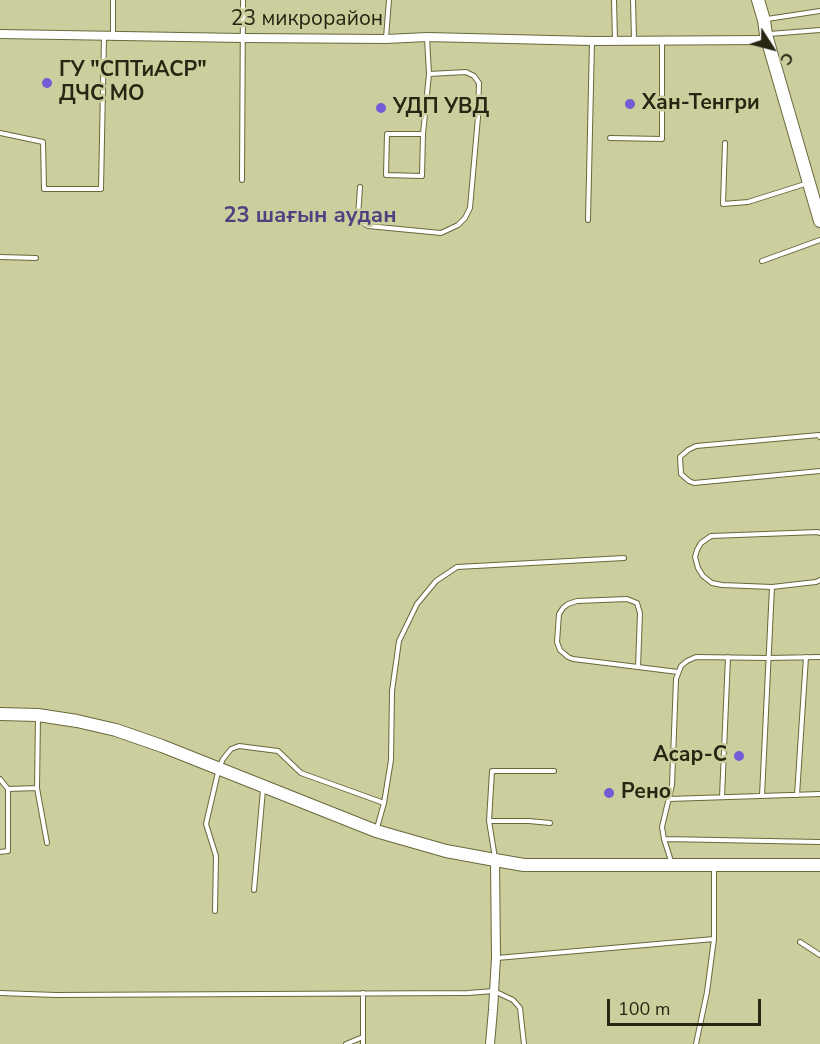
<!DOCTYPE html>
<html>
<head>
<meta charset="utf-8">
<style>
	body { margin:0 }
	#map { position:relative; width:820px; height:1044px; overflow:hidden; background:#ccce9d; font-family:"Nunito Sans",sans-serif }
	canvas { display:block }
	.north { position:absolute; left:742px; top:18px; width:60px; height:60px; -webkit-text-stroke:4px #ccce9d; paint-order:stroke; rotate:126deg; font-size:16px; font-weight:700; line-height:24px; text-align:center; color:#262613 }
	.north::after { content:''; display:block; margin:auto; width:21px; height:27px; background:#262613; clip-path:polygon(50% 0,100% 100%,50% 72%,0 100%) }
	.scale { position:absolute; left:607px; top:999px; width:154px; height:27px; box-sizing:border-box; border:3px solid #262613; border-top:0; padding-left:8px; font-size:18px; line-height:21px; white-space:nowrap; color:#262613; -webkit-text-stroke:4px #ccce9d; paint-order:stroke }
</style>
</head>
<body>
<div id="map">
<canvas width="820" height="1044"></canvas>
<div class="north">С</div>
<div class="scale">100 m</div>
</div>
<script>
const ctx = document.querySelector('canvas').getContext('2d');
ctx.lineJoin = 'round';
const poly = rows => new Path2D(rows.map(r => 'M' + r).join(''));
function trace(path, color, width, dash) { ctx.strokeStyle = color; ctx.lineWidth = width; ctx.lineCap = dash ? 'butt' : 'round'; ctx.setLineDash(dash || []); ctx.stroke(path); }
function drawText(font, color, halo, rows, align = 'center') {
  ctx.font = font + ' "Nunito Sans",sans-serif'; ctx.lineWidth = 5; ctx.setLineDash([]); ctx.textBaseline = 'middle'; ctx.strokeStyle = halo; ctx.fillStyle = color; for (const [text, x, y, turn = 0] of rows) {
    ctx.save(); ctx.translate(x, y); ctx.rotate((+turn || 0) * Math.PI / 180); ctx.textAlign = isNaN(turn) ? turn : align; if (halo) ctx.strokeText(text, 0, 0); ctx.fillText(text, 0, 0); ctx.restore();
  }
}
const lane = poly([
	[614,0,615,40],
	[633,0,634,39],
	[767,19,820,11],
	[769,34,820,30],
	[113,35,113,0],
	[386,38,389,0],
	[0,133,43,142,44,189,101,189,104,37],
	[423,134,387,134,386,175,422,176,423,134,429,74,427,38],
	[610,138,662,139,662,41],
	[725,143,723,204,748,202,805,184],
	[242,180,243,0],
	[360,187,358,217,362,222,368,226,441,233,458,225,465,218,470,208,478,117,479,83,474,76,466,72,429,74],
	[588,220,592,41],
	[0,257,36,258],
	[762,261,820,240],
	[820,437,819,435,696,446,688,450,680,457,681,474,689,481,694,483,820,471],
	[820,533,818,532,711,536,701,543,697,550,695,557,698,568,703,576,712,583,722,585,772,587,816,582,820,580],
	[638,667,640,613,637,603,627,599,577,601,568,604,563,608,559,614,557,642,560,650,568,657,573,659,638,667,678,672],
	[38,716,37,788,47,843],
	[0,779,8,789,8,851,0,852],
	[8,789,37,788],
	[797,795,806,657],
	[762,796,772,587],
	[722,797,728,657],
	[669,799,820,794],
	[489,821,529,821,550,823],
	[377,828,384,803,391,760,392,691,399,641,417,604,436,581,457,567,624,558],
	[664,839,820,842],
	[495,858,489,821,492,771,554,771],
	[671,861,664,839,662,827,672,785,676,679,681,666,687,661,696,657,768,658,820,657],
	[254,890,263,790],
	[215,911,216,856,206,824,219,768,223,759,231,749,239,746,278,751,301,773,384,803],
	[800,942,820,955],
	[497,958,714,939],
	[0,993,56,995,468,993,494,991,513,1000,520,1008,524,1044],
	[363,993,363,1044],
	[346,1044,363,1037],
	[696,1044,707,992,714,939,714,866]
]);
const street = poly([
	[0,34,243,38,386,39,427,37,592,41,767,40],
	[490,1044,493,1010,496,958,495,860]
]);
const secondary = poly([
	[758,0,764,20,766,35,820,221],
	[0,714,38,715,77,721,116,730,162,746,376,831,446,851,495,860,524,865,820,865]
]);
trace(lane, '#69693c', 6);
trace(street, '#69693c', 10);
trace(secondary, '#69693c', 14);
trace(lane, '#fff', 4);
trace(street, '#fff', 8);
trace(secondary, '#fff', 12);
for (const [x, y, r, color] of [
	[47,83,6,"#745ad4"],
	[630,104,6,"#745ad4"],
	[381,108,6,"#745ad4"],
	[739,756,6,"#745ad4"],
	[609,793,6,"#745ad4"]
]) { const dot = new Path2D(); dot.arc(x, y, r, 0, 2 * Math.PI); ctx.fillStyle = color; ctx.fill(dot); trace(dot, '#ccce9d', 2); }
drawText('21px', '#262613', '#ccce9d', [
	["23 микрорайон",307,20]
]);
drawText('bold 21px', '#262613', '#ccce9d', [
	["ГУ \"СПТиАСР\"",59,71],
	["ДЧС МО",59,95],
	["Хан-Тенгри",642,104],
	["УДП УВД",393,108],
	["Асар-С",727,756,"right"],
	["Рено",621,793]
], 'left');
drawText('bold 22px', '#4c4280', '#ccce9d', [
	["23 шағын аудан",310,217]
]);
</script>
</body>
</html>
